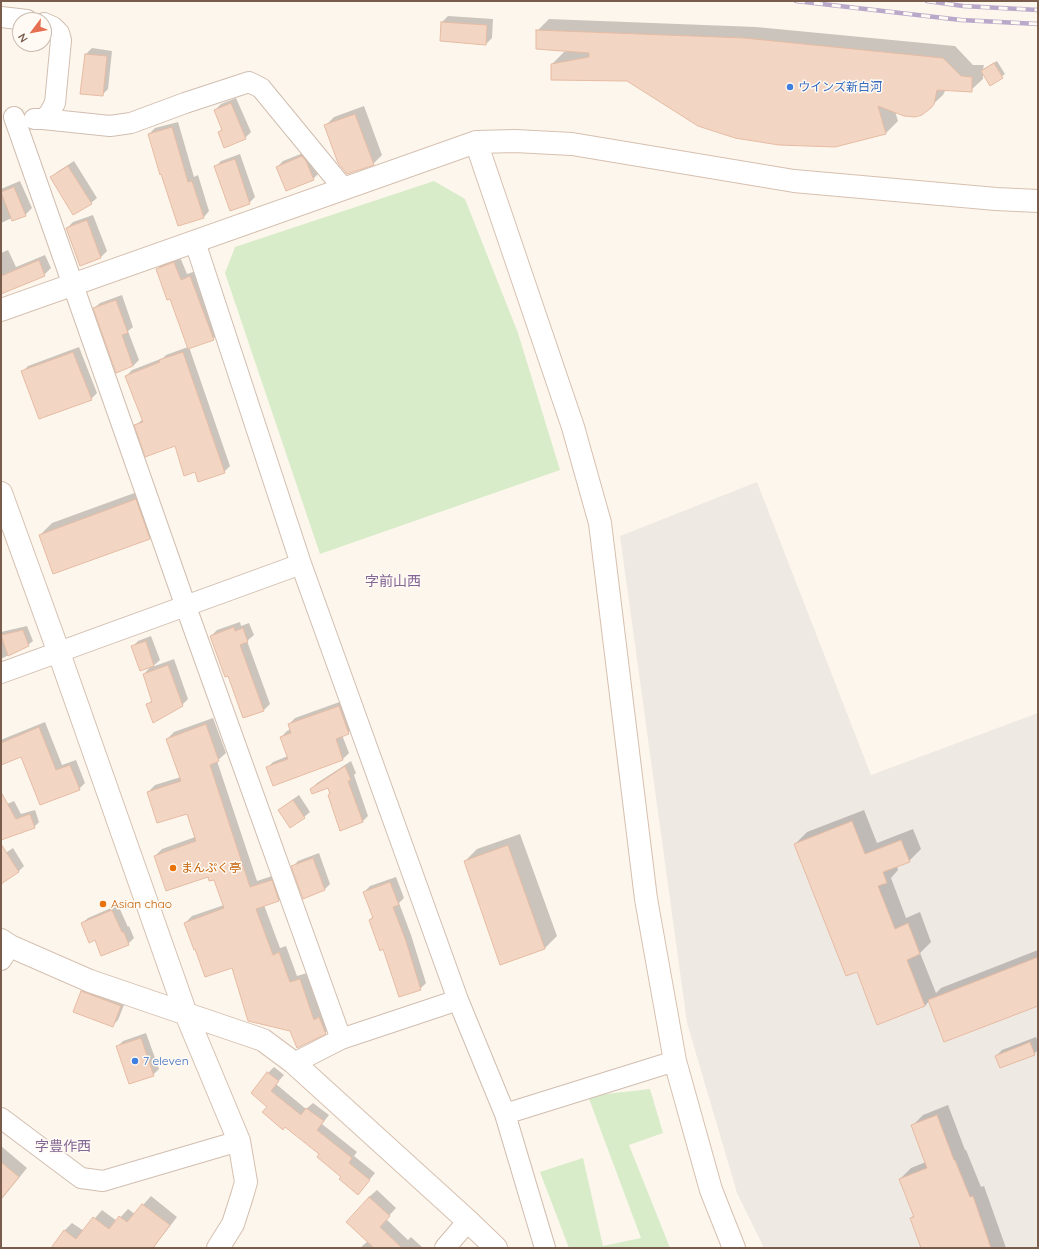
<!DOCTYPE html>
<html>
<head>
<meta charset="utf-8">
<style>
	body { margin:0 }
	#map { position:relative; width:1039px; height:1249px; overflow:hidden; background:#fdf6ec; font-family:Quicksand,sans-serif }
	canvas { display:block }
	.frame { position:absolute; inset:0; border:2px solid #7a5c4d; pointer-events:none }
	.north { position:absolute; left:12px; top:12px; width:40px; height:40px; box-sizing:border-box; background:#fffaf3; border:1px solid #cabbb1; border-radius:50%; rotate:238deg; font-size:11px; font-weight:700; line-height:16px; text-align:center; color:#7a5c4d }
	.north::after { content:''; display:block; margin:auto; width:14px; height:18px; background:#e76f51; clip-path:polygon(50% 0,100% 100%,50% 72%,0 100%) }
</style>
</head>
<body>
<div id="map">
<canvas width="1039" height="1249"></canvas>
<div class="frame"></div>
<div class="north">N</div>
</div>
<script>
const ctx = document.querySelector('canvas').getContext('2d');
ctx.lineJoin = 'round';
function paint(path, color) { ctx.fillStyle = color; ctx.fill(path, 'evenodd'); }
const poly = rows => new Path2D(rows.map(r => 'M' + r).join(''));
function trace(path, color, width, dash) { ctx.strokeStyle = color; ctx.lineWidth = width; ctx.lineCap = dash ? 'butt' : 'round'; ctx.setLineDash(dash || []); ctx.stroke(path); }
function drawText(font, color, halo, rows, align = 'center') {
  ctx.font = font + ' Quicksand,"Noto Sans JP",sans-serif'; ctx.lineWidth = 3; ctx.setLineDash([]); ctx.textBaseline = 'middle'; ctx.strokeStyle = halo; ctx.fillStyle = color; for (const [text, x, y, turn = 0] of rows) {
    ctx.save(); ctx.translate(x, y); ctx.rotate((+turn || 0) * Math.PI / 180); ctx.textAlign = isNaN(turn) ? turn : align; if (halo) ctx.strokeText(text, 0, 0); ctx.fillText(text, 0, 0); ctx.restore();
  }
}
paint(poly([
	[757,482,871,775,1038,713,1038,1248,764,1248,737,1193,687,1023,620,536]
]), '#efe9e4');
paint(poly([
	[434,181,465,199,518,333,560,470,320,554,225,273,235,247],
	[650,1089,663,1133,629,1145,670,1248,569,1248,540,1172,583,1158,603,1246,641,1238,588,1096]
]), '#d8ecc9');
paint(poly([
	[448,16,493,19,492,38,486,44,442,22],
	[549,19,756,27,955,46,973,65,984,65,983,69,997,61,1005,74,991,84,983,73,983,79,971,90,946,89,943,95,930,107,895,111,898,121,886,133,835,146,627,80,552,64,564,52,569,51,537,31],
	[92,48,112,51,108,89,102,95,86,54],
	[236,98,251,132,245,138,219,132,223,128,215,110,221,104],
	[364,106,382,155,373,164,325,126,334,117],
	[178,122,194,177,198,175,209,211,204,217,149,134,155,128],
	[308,151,319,173,313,179,277,167,283,161],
	[240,154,255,197,249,203,215,167,221,161],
	[74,161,97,198,91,203,51,178,57,172],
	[20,181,32,208,25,215,12,218,1,223,1,189],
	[93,215,107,251,101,257,67,228,73,222],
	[8,250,16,267,45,255,51,268,44,275,1,293,1,253],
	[180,257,187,274,196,271,219,333,213,339,189,347,230,466,224,472,195,471,176,445,136,425,143,419,126,376,132,370,163,358,166,355,188,347,171,298,157,269,163,263],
	[122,295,133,327,128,331,139,360,133,366,94,308,100,303],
	[79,347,97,393,91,399,22,372,28,366],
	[148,488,161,526,149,538,40,535,52,523],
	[240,622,241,626,249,623,254,635,247,641,270,704,264,710,244,717,228,674,211,636,217,630],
	[27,626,33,641,28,645,1,659,1,632],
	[151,636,160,660,152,667,174,659,188,699,182,705,147,705,153,699,144,674,151,666,132,647,138,641],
	[345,700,354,727,348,733,342,735,349,753,343,759,273,784,267,768,273,762,288,756,281,737,287,731,291,729,289,724,295,718],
	[213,718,226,753,217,761,257,881,278,874,285,893,279,900,264,905,280,948,286,946,297,976,307,973,321,1013,326,1011,332,1026,325,1033,291,1030,233,966,196,948,185,923,192,916,224,905,214,878,155,856,162,849,195,837,188,813,148,792,155,785,181,777,167,739,174,732],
	[45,722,62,765,76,760,85,783,79,789,22,755,1,754,1,741,3,739],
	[351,761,356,773,354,775,368,816,362,822,329,795,331,793,328,787,311,789,317,783],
	[299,795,310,812,304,817,279,810,285,805],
	[1,796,5,805,14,801,21,814,35,810,39,822,34,827,1,839],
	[864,810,877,843,913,829,921,849,909,861,897,866,898,870,891,878,906,918,920,912,931,942,920,953,936,993,941,988,1038,950,1038,1005,929,1001,925,1006,857,971,795,844,807,832],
	[520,834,557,936,545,948,465,861,477,849],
	[13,848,24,866,18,872,1,883,1,856],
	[319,853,330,884,324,890,292,867,298,861],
	[396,877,404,898,399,903,411,935,426,983,420,989,384,948,370,920,373,916,364,892,370,886],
	[118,905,128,927,129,926,134,938,128,944,95,939,82,923,88,918],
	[88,986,126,1000,118,1020,112,1026,82,991],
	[146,1033,159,1069,153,1075,117,1047,123,1041],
	[1036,1037,1038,1042,1038,1050,1034,1054,996,1056,1002,1050],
	[274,1067,284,1075,276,1084,306,1109,313,1103,329,1115,322,1124,357,1152,354,1156,375,1173,358,1194,320,1154,269,1106,268,1073],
	[948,1105,965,1150,966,1150,981,1187,984,1186,1006,1248,922,1248,911,1218,914,1215,900,1179,911,1168,926,1162,912,1126,923,1115],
	[1,1146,27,1168,1,1200],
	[377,1190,396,1208,386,1219,408,1240,411,1237,423,1248,360,1248,368,1241,369,1197],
	[151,1196,177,1217,153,1248,52,1248,64,1231,72,1223,84,1231,102,1210,117,1221,128,1209,135,1214]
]), '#0003');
const building = poly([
	[441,22,487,25,486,45,440,41,441,22],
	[536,30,744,38,943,58,961,76,972,77,972,92,937,90,934,104,931,108,922,115,915,117,904,116,878,106,886,134,835,147,779,145,735,138,698,126,627,81,551,80,551,64,589,57,589,53,536,49,536,30],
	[85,54,107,56,103,96,80,94,85,54],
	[994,63,1003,78,990,86,981,71,994,63],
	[231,103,246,139,224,148,218,132,222,130,214,110,231,103],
	[355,114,374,165,347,174,338,163,324,125,355,114],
	[172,127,188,182,192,181,204,218,178,226,161,174,160,175,148,134,172,127],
	[302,156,306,161,314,180,286,191,276,167,302,156],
	[235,159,250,204,230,211,214,166,235,159],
	[68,166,92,204,73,215,50,177,68,166],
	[14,187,26,216,12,221,1,192,14,187],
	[87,220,101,258,80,266,66,228,87,220],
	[39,260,45,276,1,294,1,276,39,260],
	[174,262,181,280,190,276,214,340,188,349,170,299,167,300,156,269,174,262],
	[116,300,128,333,122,335,133,366,116,373,93,308,116,300],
	[73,352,92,400,39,419,21,371,73,352],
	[183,352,225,473,198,482,195,472,184,476,175,446,145,457,134,425,143,422,125,376,160,362,159,360,183,352],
	[136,499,150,539,53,574,39,535,136,499],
	[234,627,235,631,243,628,248,642,240,645,264,711,243,718,228,676,225,677,210,636,234,627],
	[23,630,29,646,8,656,1,635,23,630],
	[146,641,154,666,140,671,131,646,146,641],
	[168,665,183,706,153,723,146,704,152,702,143,674,168,665],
	[339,706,349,734,336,739,343,760,273,786,266,767,288,759,280,737,291,733,288,724,339,706],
	[206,724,219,761,210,765,250,887,272,880,279,901,256,909,273,955,279,952,290,982,300,979,314,1020,319,1017,326,1034,297,1048,290,1031,248,1021,232,968,205,977,195,949,194,950,184,923,224,908,214,880,209,881,208,877,166,891,154,856,196,841,187,814,157,823,147,792,181,781,166,739,206,724],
	[39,727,56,770,70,765,80,790,40,805,21,757,1,765,1,743,39,727],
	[345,766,351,780,348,781,363,822,340,831,328,795,330,794,328,788,312,794,310,789,345,766],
	[1,792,16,819,30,814,35,828,1,840,1,792],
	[293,800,305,818,290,828,278,810,293,800],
	[852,821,865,854,901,840,910,862,883,872,887,883,878,886,895,929,908,923,920,954,907,960,925,1006,877,1025,857,972,846,976,794,844,852,821],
	[1,844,19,872,1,884,1,844],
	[508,845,545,949,500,965,464,861,508,845],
	[313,858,325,890,303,899,291,866,313,858],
	[390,882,399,905,393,907,406,941,421,990,399,997,383,949,380,951,369,920,373,918,363,892,390,882],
	[112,910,122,932,124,932,129,945,101,956,95,940,89,943,81,923,112,910],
	[1038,957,1038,1006,944,1042,928,1000,1038,957],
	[81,991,121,1006,113,1027,73,1012,81,991],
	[141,1038,154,1076,129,1084,116,1046,141,1038],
	[1030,1042,1035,1055,1000,1068,995,1056,1030,1042],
	[267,1072,279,1081,271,1091,301,1115,306,1108,324,1121,317,1130,352,1158,349,1163,370,1180,358,1195,339,1179,341,1177,317,1157,319,1154,285,1127,283,1130,262,1112,267,1107,251,1093,267,1072],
	[937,1115,954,1160,955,1160,970,1197,973,1196,991,1248,921,1248,910,1218,914,1217,899,1179,927,1168,911,1125,937,1115],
	[1,1162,19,1177,1,1199,1,1162],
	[369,1197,390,1216,380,1227,402,1248,374,1248,346,1222,369,1197],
	[142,1204,170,1225,153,1248,51,1248,64,1230,76,1239,93,1217,109,1229,119,1216,127,1222,142,1204]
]);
paint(building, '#f3d5c3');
trace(building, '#e6bba3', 1);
const street = poly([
	[1,17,27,20],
	[14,117,186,607,341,1039],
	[34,119,43,119,49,114,55,103,61,40,59,33,53,27,44,23],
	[43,119,110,126,131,123,185,103,249,82,261,88,344,189],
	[195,242,301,564,458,1000,505,1114,545,1248],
	[1,673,301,564],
	[1,960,10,946],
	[294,1063,341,1039,458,1000],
	[505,1114,675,1061],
	[1,1118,81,1178,103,1181,239,1141],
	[445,1248,468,1221]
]);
const secondary = poly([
	[476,142,573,427,600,523,646,899,675,1061,711,1190,734,1248],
	[1,310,476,142,515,141,572,144,794,181,996,199,1038,201],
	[1,493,59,653,186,1014,239,1141,246,1182,242,1196,233,1224,218,1248],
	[1,940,10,946,90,981,263,1040,294,1063,468,1221,496,1248]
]);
trace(street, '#d1beb0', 22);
trace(secondary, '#d6c0b0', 24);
trace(street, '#fff', 20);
trace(secondary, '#fff', 22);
const rail = poly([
	[796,1,961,20,1038,24],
	[927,1,963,6,1038,10]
]);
trace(rail, '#b9a8c9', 4.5);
trace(rail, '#fffaf3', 3, [9]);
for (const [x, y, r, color] of [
	[790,87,4,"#3f7fe0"],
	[173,868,4,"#e8710a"],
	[103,904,4,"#e8710a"],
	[135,1061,4,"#3f7fe0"]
]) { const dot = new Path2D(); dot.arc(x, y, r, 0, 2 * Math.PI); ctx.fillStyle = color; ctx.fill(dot); trace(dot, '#fffaf3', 1.5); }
drawText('12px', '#366cbe', '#fffaf3', [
	["ウインズ新白河",798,87],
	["7 eleven",143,1061]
], 'left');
drawText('12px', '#c56008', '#fffaf3', [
	["まんぷく亭",181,868],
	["Asian chao",111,904]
], 'left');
drawText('14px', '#846695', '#fffaf3', [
	["字前山西",393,582],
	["字豊作西",63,1147]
]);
</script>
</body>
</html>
